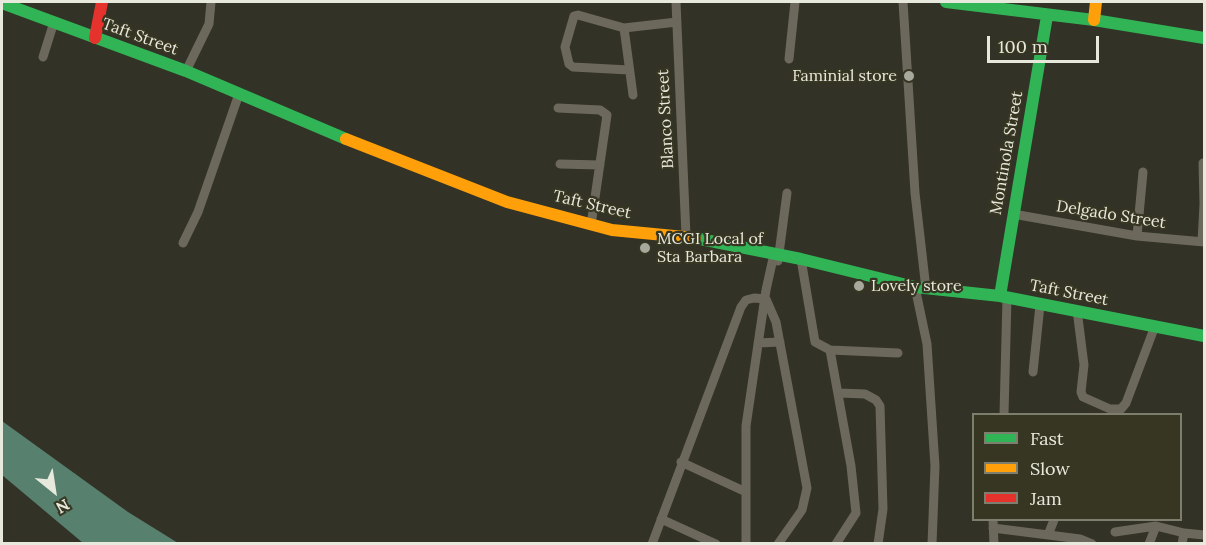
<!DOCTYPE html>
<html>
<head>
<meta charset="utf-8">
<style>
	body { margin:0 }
	#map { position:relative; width:1206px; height:545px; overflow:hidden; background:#323226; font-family:Lora,serif }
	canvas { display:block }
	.frame { position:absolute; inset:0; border:3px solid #e8e9dd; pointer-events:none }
	.legend { position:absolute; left:972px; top:413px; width:210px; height:108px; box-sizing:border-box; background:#363622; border:2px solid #7d7e6d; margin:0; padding:8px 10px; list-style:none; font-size:18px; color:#e8e9dd }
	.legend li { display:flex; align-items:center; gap:12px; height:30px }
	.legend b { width:30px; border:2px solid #7d7e6d }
	.north { position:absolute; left:24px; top:461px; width:60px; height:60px; -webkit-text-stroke:4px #363622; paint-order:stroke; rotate:150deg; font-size:16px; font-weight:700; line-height:24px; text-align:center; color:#e8e9dd }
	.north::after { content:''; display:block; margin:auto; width:21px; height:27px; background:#e8e9dd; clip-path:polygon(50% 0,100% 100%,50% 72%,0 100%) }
	.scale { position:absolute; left:987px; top:36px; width:112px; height:27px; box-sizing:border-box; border:3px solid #e8e9dd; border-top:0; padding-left:8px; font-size:18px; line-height:21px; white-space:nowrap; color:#e8e9dd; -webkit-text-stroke:4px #363622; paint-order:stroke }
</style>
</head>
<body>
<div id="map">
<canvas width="1206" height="545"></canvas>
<div class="frame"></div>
<ul class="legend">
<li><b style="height:8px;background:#30b455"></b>Fast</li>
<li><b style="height:8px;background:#ff9f0a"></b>Slow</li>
<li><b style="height:8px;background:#e5322d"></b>Jam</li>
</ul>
<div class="north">N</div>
<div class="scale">100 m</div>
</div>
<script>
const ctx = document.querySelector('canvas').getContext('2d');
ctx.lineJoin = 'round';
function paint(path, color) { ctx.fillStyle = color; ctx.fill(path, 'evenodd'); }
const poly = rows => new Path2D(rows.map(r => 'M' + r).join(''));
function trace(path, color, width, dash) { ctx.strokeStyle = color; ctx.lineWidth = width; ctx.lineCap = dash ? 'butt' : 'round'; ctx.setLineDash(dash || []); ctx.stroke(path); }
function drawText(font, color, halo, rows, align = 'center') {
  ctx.font = font + ' Lora,serif'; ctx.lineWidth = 4.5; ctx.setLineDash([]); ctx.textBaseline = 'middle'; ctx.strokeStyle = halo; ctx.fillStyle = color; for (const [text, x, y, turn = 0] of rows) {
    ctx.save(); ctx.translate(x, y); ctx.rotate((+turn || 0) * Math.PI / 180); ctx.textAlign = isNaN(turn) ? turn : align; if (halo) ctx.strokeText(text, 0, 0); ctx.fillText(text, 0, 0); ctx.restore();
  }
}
paint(poly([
	[2,421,128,512,178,543,83,543,2,475]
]), '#58806f');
trace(poly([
	[676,2,686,236],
	[903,2,915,193,926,289],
	[624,28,633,95],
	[43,57,54,22],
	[789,59,795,2],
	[629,70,573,67,569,64,565,47,574,16,578,15,624,28,677,22],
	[186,71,209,24,211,2],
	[558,108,600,110,607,115,591,225],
	[560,164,600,165],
	[1013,214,1137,236,1204,242],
	[1137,236,1143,172],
	[1202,242,1204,204,1203,163],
	[183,243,198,212,239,94],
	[801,259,815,342,830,350,851,466,856,513,836,544],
	[778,261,787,193],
	[915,287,927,344,935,466,932,544],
	[1077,310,1084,365,1081,392,1083,397,1110,409,1121,409,1126,403,1155,326],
	[758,343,780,342],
	[830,350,898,353],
	[1033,372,1040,305],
	[839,393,865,394,876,400,880,406,883,509,878,544],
	[1004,414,1007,298],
	[681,462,746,492],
	[661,519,716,544],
	[993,520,994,544],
	[993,528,1080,539,1092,544],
	[1115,532,1156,526,1184,533],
	[1048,535,1054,520],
	[652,544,741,307,746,300,754,298,766,299,776,322,807,488,802,510,778,544],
	[746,544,746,426,766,290,774,254],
	[1149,544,1156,526],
	[1182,544,1184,533,1204,535]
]), '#6d685c', 9);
trace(poly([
	[946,2,1094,20,1204,38],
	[2,3,186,71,346,139],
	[695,238,801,259,915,287,1000,296,1204,336],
	[1000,296,1047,16]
]), '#30b455', 12);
trace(poly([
	[1094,20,1096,2],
	[346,139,507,202,612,230,695,238]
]), '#ff9f0a', 12);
trace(poly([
	[95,38,102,2]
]), '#e5322d', 12);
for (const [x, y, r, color] of [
	[909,76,6,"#a8a99d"],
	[645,248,6,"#a8a99d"],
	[859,286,6,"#a8a99d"]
]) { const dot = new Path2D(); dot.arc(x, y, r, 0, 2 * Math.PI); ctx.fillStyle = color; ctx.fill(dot); trace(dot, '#363622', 2); }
drawText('16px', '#e8e9dd', '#363622', [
	["Taft Street",140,37,20],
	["Blanco Street",666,119,-93],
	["Montinola Street",1007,153,-80],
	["Taft Street",592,205,13],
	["Delgado Street",1111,215,9],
	["Taft Street",1069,293,11]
]);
drawText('16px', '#e8e9dd', '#363622', [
	["Faminial store",897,76,"right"],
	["MCGI Local of",657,239],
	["Sta Barbara",657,257],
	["Lovely store",871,286]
], 'left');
</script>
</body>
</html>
